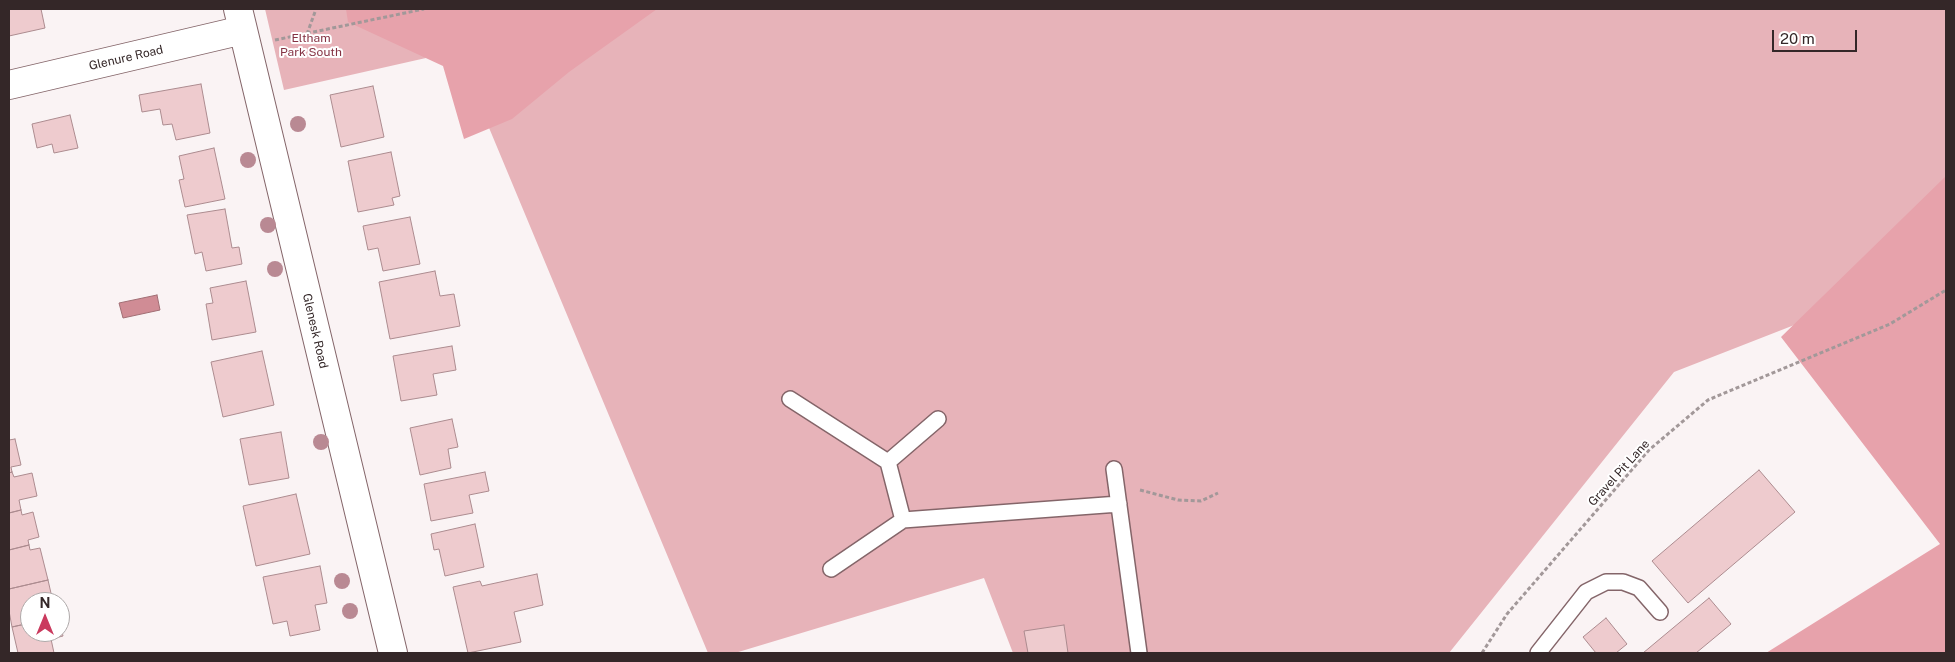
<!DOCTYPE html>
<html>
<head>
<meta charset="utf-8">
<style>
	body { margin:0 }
	#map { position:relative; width:1955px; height:662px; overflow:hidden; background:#faf3f4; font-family:"Public Sans",sans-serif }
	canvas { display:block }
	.frame { position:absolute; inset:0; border:10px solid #342728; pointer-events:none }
	.north { position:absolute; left:20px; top:592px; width:50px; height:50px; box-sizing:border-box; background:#fff; border:1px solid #aea9a9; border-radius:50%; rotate:0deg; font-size:14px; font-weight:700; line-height:20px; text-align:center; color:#342728 }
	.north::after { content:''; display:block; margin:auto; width:18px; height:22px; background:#ca3a5e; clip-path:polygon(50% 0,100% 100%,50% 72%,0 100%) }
	.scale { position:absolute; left:1772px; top:30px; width:85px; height:22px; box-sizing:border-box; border:2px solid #342728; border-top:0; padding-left:6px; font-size:15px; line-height:18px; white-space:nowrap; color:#342728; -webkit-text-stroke:4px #fff; paint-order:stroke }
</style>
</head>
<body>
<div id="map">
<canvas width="1955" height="662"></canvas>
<div class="frame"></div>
<div class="north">N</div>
<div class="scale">20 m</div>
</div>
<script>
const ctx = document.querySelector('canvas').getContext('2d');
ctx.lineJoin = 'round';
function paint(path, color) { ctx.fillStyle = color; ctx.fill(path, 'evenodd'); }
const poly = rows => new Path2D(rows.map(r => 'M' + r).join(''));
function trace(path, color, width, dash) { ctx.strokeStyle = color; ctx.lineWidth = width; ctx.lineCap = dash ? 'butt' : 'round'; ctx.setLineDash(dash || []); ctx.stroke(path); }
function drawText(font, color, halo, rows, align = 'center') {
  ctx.font = font + ' "Public Sans",sans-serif'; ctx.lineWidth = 4; ctx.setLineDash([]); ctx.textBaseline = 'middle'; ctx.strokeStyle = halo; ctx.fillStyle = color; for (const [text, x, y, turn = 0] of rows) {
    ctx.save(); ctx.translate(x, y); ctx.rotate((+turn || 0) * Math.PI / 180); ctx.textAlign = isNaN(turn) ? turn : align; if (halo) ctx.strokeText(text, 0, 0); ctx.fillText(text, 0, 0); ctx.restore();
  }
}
paint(poly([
	[265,9,1946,9,1946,248,1907,281,1674,372,1449,653,1013,653,984,578,735,653,708,653,457,51,284,90]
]), '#e7b3b9');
paint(poly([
	[346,9,657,9,569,72,512,119,464,139,443,66,348,22],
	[1946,176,1946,653,1766,653,1940,544,1781,337]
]), '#e7a2ab');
const water = poly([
	[157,295,160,310,123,318,119,303,157,295]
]);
paint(water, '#d08c95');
trace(water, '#a16e74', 1);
const building = poly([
	[9,9,41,9,45,28,9,36,9,9],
	[201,84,210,133,176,140,172,124,163,125,160,109,142,112,139,95,201,84],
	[373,86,384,137,341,147,330,95,373,86],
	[70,115,78,148,54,153,52,144,37,148,32,124,70,115],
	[214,148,225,199,185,207,179,180,184,179,179,156,214,148],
	[391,152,400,196,392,198,394,205,358,212,348,161,391,152],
	[225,209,232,248,239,247,242,264,206,271,202,252,195,254,187,215,225,209],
	[410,217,420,264,383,271,378,248,368,250,363,226,410,217],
	[435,271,440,296,454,294,460,326,390,339,379,282,435,271],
	[246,281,256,332,212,340,206,304,213,303,210,288,246,281],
	[452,346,456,370,433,374,437,395,401,401,393,356,452,346],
	[262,351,274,405,223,417,211,362,262,351],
	[452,419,458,447,448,449,451,468,420,475,410,428,452,419],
	[281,432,289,478,249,485,240,439,281,432],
	[15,439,21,465,11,467,12,472,9,473,9,440,15,439],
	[1759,470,1795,512,1688,603,1652,561,1759,470],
	[12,472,14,477,32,473,37,496,19,500,21,510,9,513,9,473,12,472],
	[485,472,489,491,469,495,473,513,431,521,424,484,485,472],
	[296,494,310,554,256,566,243,506,296,494],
	[21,510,22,515,33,512,39,537,28,540,29,545,9,550,9,513,21,510],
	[475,524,484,567,445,576,439,549,434,550,431,534,475,524],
	[29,545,30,550,40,548,48,580,9,589,9,550,29,545],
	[320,566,327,603,315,605,320,630,290,636,287,621,273,624,263,577,320,566],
	[537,574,543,605,514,612,521,642,468,653,453,587,480,581,482,586,537,574],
	[48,580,53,602,30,602,30,623,12,627,9,611,9,589,48,580],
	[1709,598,1731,624,1696,653,1643,653,1709,598],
	[1606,618,1627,644,1616,653,1596,653,1583,637,1606,618],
	[30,623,30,632,60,632,60,624,63,636,51,639,54,653,18,653,12,627,30,623],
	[1064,625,1068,653,1028,653,1024,631,1064,625]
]);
paint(building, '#eecbce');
trace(building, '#ac8b8f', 1);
const lane = poly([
	[790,399,888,462,903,520],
	[888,462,938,419],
	[1114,469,1139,653],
	[831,569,903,520,1119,504],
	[1538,653,1586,592,1606,582,1623,582,1639,588,1660,612]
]);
const street = poly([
	[238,9,393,653],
	[9,85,243,30]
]);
trace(lane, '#846569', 18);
trace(street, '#846569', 30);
trace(poly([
	[307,34,316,9],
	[275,40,424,9],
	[1140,490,1178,500,1201,501,1218,493],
	[1482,653,1507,614,1649,450,1708,400,1890,324,1946,290]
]), '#a29899', 3, [4, 2.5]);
trace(lane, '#fff', 15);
trace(street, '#fff', 28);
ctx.fillStyle = '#b98993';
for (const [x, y] of [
	[298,124],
	[248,160],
	[268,225],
	[275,269],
	[321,442],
	[342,581],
	[350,611]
]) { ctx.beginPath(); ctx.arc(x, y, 8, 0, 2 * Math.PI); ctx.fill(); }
drawText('12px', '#843243', '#fff', [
	["Eltham",311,38],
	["Park South",311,52]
]);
drawText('12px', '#342728', '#fff', [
	["Glenure Road",126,58,-13],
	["Glenesk Road",315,331,77],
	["Gravel Pit Lane",1619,473,-48]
]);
</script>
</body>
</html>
